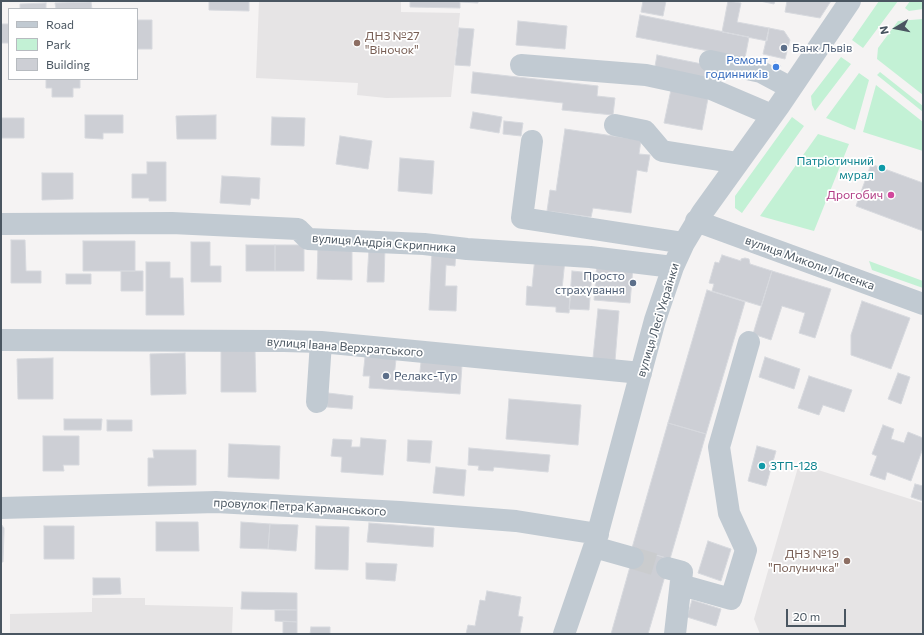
<!DOCTYPE html>
<html>
<head>
<meta charset="utf-8">
<style>
	body { margin:0 }
	#map { position:relative; width:924px; height:635px; overflow:hidden; background:#f5f3f3; font-family:Commissioner,sans-serif }
	canvas { display:block }
	.frame { position:absolute; inset:0; border:2px solid #4a5661; pointer-events:none }
	.legend { position:absolute; left:8px; top:8px; width:130px; height:72px; box-sizing:border-box; background:#fff; border:1px solid #b7bbc0; margin:0; padding:5px 7px; list-style:none; font-size:12px; color:#4a5661 }
	.legend li { display:flex; align-items:center; gap:8px; height:20px }
	.legend b { width:20px; border:1px solid #b7bbc0 }
	.north { position:absolute; left:876px; top:8px; width:40px; height:40px; -webkit-text-stroke:3px #fff; paint-order:stroke; rotate:260deg; font-size:11px; font-weight:700; line-height:16px; text-align:center; color:#4a5661 }
	.north::after { content:''; display:block; margin:auto; width:14px; height:18px; background:#4a5661; clip-path:polygon(50% 0,100% 100%,50% 72%,0 100%) }
	.scale { position:absolute; left:786px; top:609px; width:60px; height:18px; box-sizing:border-box; border:2px solid #4a5661; border-top:0; padding-left:5px; font-size:12px; line-height:14px; white-space:nowrap; color:#4a5661; -webkit-text-stroke:3px #fff; paint-order:stroke }
</style>
</head>
<body>
<div id="map">
<canvas width="924" height="635"></canvas>
<div class="frame"></div>
<ul class="legend">
<li><b style="height:5px;background:#c1cad2"></b>Road</li>
<li><b style="height:11px;background:#c3f1d5"></b>Park</li>
<li><b style="height:11px;background:#cdcfd5"></b>Building</li>
</ul>
<div class="north">N</div>
<div class="scale">20 m</div>
</div>
<script>
const ctx = document.querySelector('canvas').getContext('2d');
ctx.lineJoin = 'round';
function paint(path, color) { ctx.fillStyle = color; ctx.fill(path, 'evenodd'); }
const poly = rows => new Path2D(rows.map(r => 'M' + r).join(''));
function trace(path, color, width, dash) { ctx.strokeStyle = color; ctx.lineWidth = width; ctx.lineCap = dash ? 'butt' : 'round'; ctx.setLineDash(dash || []); ctx.stroke(path); }
function drawText(font, color, halo, rows, align = 'center') {
  ctx.font = font + ' Commissioner,sans-serif'; ctx.lineWidth = 3.5; ctx.setLineDash([]); ctx.textBaseline = 'middle'; ctx.strokeStyle = halo; ctx.fillStyle = color; for (const [text, x, y, turn = 0] of rows) {
    ctx.save(); ctx.translate(x, y); ctx.rotate((+turn || 0) * Math.PI / 180); ctx.textAlign = isNaN(turn) ? turn : align; if (halo) ctx.strokeText(text, 0, 0); ctx.fillText(text, 0, 0); ctx.restore();
  }
}
paint(poly([
	[259,1,401,1,401,12,460,13,451,97,386,98,357,95,358,83,256,78],
	[799,464,923,503,923,634,760,634,754,619],
	[92,598,145,598,145,605,233,607,232,634,10,634,10,614,92,612]
]), '#e6e4e5');
paint(poly([
	[879,1,898,1,863,48,852,40],
	[910,1,923,1,923,9,909,11,905,8],
	[923,19,922,64,923,95,877,59,878,48,898,21],
	[841,57,851,64,815,111,812,105,811,96],
	[880,72,923,106,923,112,877,75],
	[859,73,869,80,855,130,826,118],
	[876,85,923,122,923,151,863,132],
	[792,117,804,126,742,213,735,208,735,196],
	[818,134,849,144,814,231,760,216],
	[869,261,923,281,923,288,872,270]
]), '#c3f1d5');
const building = poly([
	[209,1,249,1,249,11,209,10,209,1],
	[410,1,478,1,478,3,460,2,460,8,410,7,410,1],
	[643,1,666,1,663,16,641,12,643,1],
	[728,1,741,3,737,22,769,28,767,41,722,32,728,1],
	[760,1,775,1,774,4,760,1],
	[787,1,831,1,820,18,785,12,787,1],
	[91,2,92,9,56,9,55,3,91,2],
	[46,3,46,9,20,9,20,4,46,3],
	[640,15,749,37,745,58,636,37,640,15],
	[137,20,152,20,152,49,137,49,137,20],
	[518,21,567,26,565,49,516,45,518,21],
	[1,24,9,24,9,43,1,43,1,24],
	[459,28,474,29,470,66,455,65,459,28],
	[769,28,784,31,790,40,785,59,763,54,769,28],
	[657,55,707,65,703,82,654,72,657,55],
	[775,62,781,66,777,71,772,68,775,62],
	[473,72,598,86,597,96,615,98,613,115,562,110,563,103,471,93,473,72],
	[46,79,80,79,80,88,73,88,73,97,52,97,52,88,46,88,46,79],
	[672,85,709,93,702,130,664,123,672,85],
	[473,112,502,117,499,133,470,128,473,112],
	[85,115,123,115,123,133,103,133,103,139,85,138,85,115],
	[216,115,216,139,177,139,176,116,216,115],
	[272,117,305,118,304,146,271,145,272,117],
	[1,118,24,118,24,138,1,138,1,118],
	[504,121,523,123,521,136,503,134,504,121],
	[565,129,641,140,639,154,650,155,647,172,637,170,631,213,593,208,591,217,547,211,550,190,556,191,565,129],
	[340,136,372,141,368,169,336,164,340,136],
	[400,158,434,161,432,194,398,191,400,158],
	[147,162,166,162,166,201,149,201,149,198,132,198,132,174,147,174,147,162],
	[871,164,923,183,923,231,856,206,871,164],
	[42,173,73,173,73,199,42,200,42,173],
	[222,176,260,178,259,199,251,198,250,205,220,203,222,176],
	[11,240,25,240,26,271,41,271,41,283,11,283,11,240],
	[83,241,135,241,135,271,83,271,83,241],
	[191,242,210,242,210,266,221,266,221,282,191,282,191,242],
	[246,245,275,245,275,271,246,271,246,245],
	[275,245,304,245,304,271,275,271,275,245],
	[318,245,352,246,352,280,317,279,318,245],
	[369,247,385,247,384,282,367,282,369,247],
	[432,251,456,252,455,266,446,265,445,286,457,286,456,311,429,310,432,251],
	[722,255,741,261,741,259,745,258,749,259,750,264,772,271,761,306,712,291,714,284,709,283,715,262,719,263,722,255],
	[535,257,565,260,562,289,571,290,569,313,556,312,556,307,526,305,527,286,532,287,535,257],
	[146,262,170,262,170,278,183,278,184,315,146,315,146,262],
	[597,263,633,267,630,303,594,300,597,263],
	[121,271,143,271,143,291,121,291,121,271],
	[572,271,592,273,589,310,569,309,572,271],
	[772,271,831,289,815,338,799,333,805,313,782,306,771,340,753,334,772,271],
	[66,274,91,274,91,284,66,284,66,274],
	[707,290,745,302,706,434,668,423,707,290],
	[862,301,910,318,891,369,851,355,851,335,862,301],
	[598,309,619,311,615,361,593,358,598,309],
	[221,350,255,350,256,392,221,392,221,350],
	[185,353,186,394,151,395,150,354,185,353],
	[365,357,396,359,394,378,419,380,421,362,462,365,460,394,369,388,370,376,363,376,365,357],
	[765,357,800,369,794,389,759,377,765,357],
	[53,358,53,399,18,399,17,359,53,358],
	[898,373,910,377,901,404,888,399,898,373],
	[809,376,852,390,844,412,823,405,819,415,798,408,809,376],
	[328,393,353,396,352,409,327,407,328,393],
	[509,399,581,405,578,445,506,439,509,399],
	[64,419,102,419,101,430,64,430,64,419],
	[107,420,132,420,132,431,107,431,107,420],
	[668,423,706,434,670,559,632,548,668,423],
	[883,425,894,429,891,439,904,443,908,432,923,438,923,448,911,481,887,472,885,480,870,475,877,456,872,454,883,425],
	[43,436,79,436,79,465,63,465,64,471,43,471,43,436],
	[361,438,386,440,383,475,341,472,342,457,331,456,333,439,352,440,351,447,360,447,361,438],
	[408,440,432,441,430,463,407,461,408,440],
	[229,444,280,446,279,479,228,477,229,444],
	[757,446,776,451,766,486,748,481,757,446],
	[469,448,550,455,548,472,494,467,493,471,478,470,479,466,468,465,469,448],
	[153,450,196,450,196,485,148,486,148,458,154,458,153,450],
	[436,467,466,470,464,496,433,493,436,467],
	[915,484,923,486,923,501,911,497,915,484],
	[156,522,198,522,199,551,156,551,156,522],
	[241,522,270,524,268,549,240,548,241,522],
	[369,523,434,528,433,547,367,542,369,523],
	[1,524,4,528,4,532,3,562,1,562,1,524],
	[270,524,298,525,296,551,268,549,270,524],
	[44,526,74,526,74,559,44,559,44,526],
	[316,526,349,527,348,570,315,569,316,526],
	[708,541,731,549,721,581,698,573,708,541],
	[635,549,670,559,648,634,611,634,635,549],
	[366,563,397,564,395,581,366,579,366,563],
	[93,578,120,578,121,594,93,595,93,578],
	[487,591,521,597,518,616,523,617,520,633,466,634,468,625,475,626,480,600,485,601,487,591],
	[242,592,297,593,297,610,241,609,242,592],
	[692,600,721,609,716,626,687,617,692,600],
	[275,610,297,610,297,622,275,621,275,610],
	[283,621,297,622,297,634,283,634,283,621],
	[311,627,330,627,330,634,310,634,311,627]
]);
paint(building, '#cdcfd5');
trace(building, '#d7d9de', 1);
trace(poly([
	[633,558,667,568]
]), '#caccce', 22, [22, 11]);
trace(poly([
	[710,61,761,72,791,88],
	[521,65,646,75,711,89,772,115],
	[615,125,645,131,662,151,738,163],
	[532,141,522,218,684,243],
	[696,221,923,304],
	[1,224,172,223,298,229,308,239,424,244,467,249,590,257,673,267],
	[1,340,284,341,321,342,641,373],
	[317,402,321,342],
	[1,508,216,502,400,512,516,521,598,534],
	[594,547,633,558],
	[667,568,682,572,675,634],
	[681,585,731,599,746,550,729,513,719,447,749,342],
	[564,634,594,547,655,320,673,267,684,243,702,213,779,106,850,1]
]), '#c1cad2', 22);
for (const [x, y, r, color] of [
	[357,43,4,"#8d6e63"],
	[784,48,4,"#5c6f8a"],
	[776,67,4,"#3f7fe0"],
	[882,168,4,"#0f9aa8"],
	[891,195,4,"#d1479c"],
	[633,283,4,"#5c6f8a"],
	[386,376,4,"#5c6f8a"],
	[762,466,4,"#0f9aa8"],
	[847,561,4,"#8d6e63"]
]) { const dot = new Path2D(); dot.arc(x, y, r, 0, 2 * Math.PI); ctx.fillStyle = color; ctx.fill(dot); trace(dot, '#fff', 1.5); }
drawText('12px', '#785e54', '#fff', [
	["ДНЗ №27",365,36],
	["\"Віночок\"",365,50],
	["ДНЗ №19",839,554,"right"],
	["\"Полуничка\"",839,568,"right"]
], 'left');
drawText('12px', '#4e5e75', '#fff', [
	["Банк Львів",792,48],
	["Просто",625,276,"right"],
	["страхування",625,290,"right"],
	["Релакс-Тур",394,376]
], 'left');
drawText('12px', '#366cbe', '#fff', [
	["Ремонт",768,60],
	["годинників",768,74]
], 'right');
drawText('12px', '#0d838f', '#fff', [
	["Патріотичний",874,161],
	["мурал",874,175],
	["ЗТП-128",770,466,"left"]
], 'right');
drawText('12px', '#b23c85', '#fff', [
	["Дрогобич",883,195]
], 'right');
drawText('12px', '#4a5661', '#fff', [
	["вулиця Андрія Скрипника",384,243,4],
	["вулиця Миколи Лисенка",810,263,20],
	["вулиця Лесі Українки",658,320,-73],
	["вулиця Івана Верхратського",345,347,4],
	["провулок Петра Карманського",300,507,3]
]);
</script>
</body>
</html>
